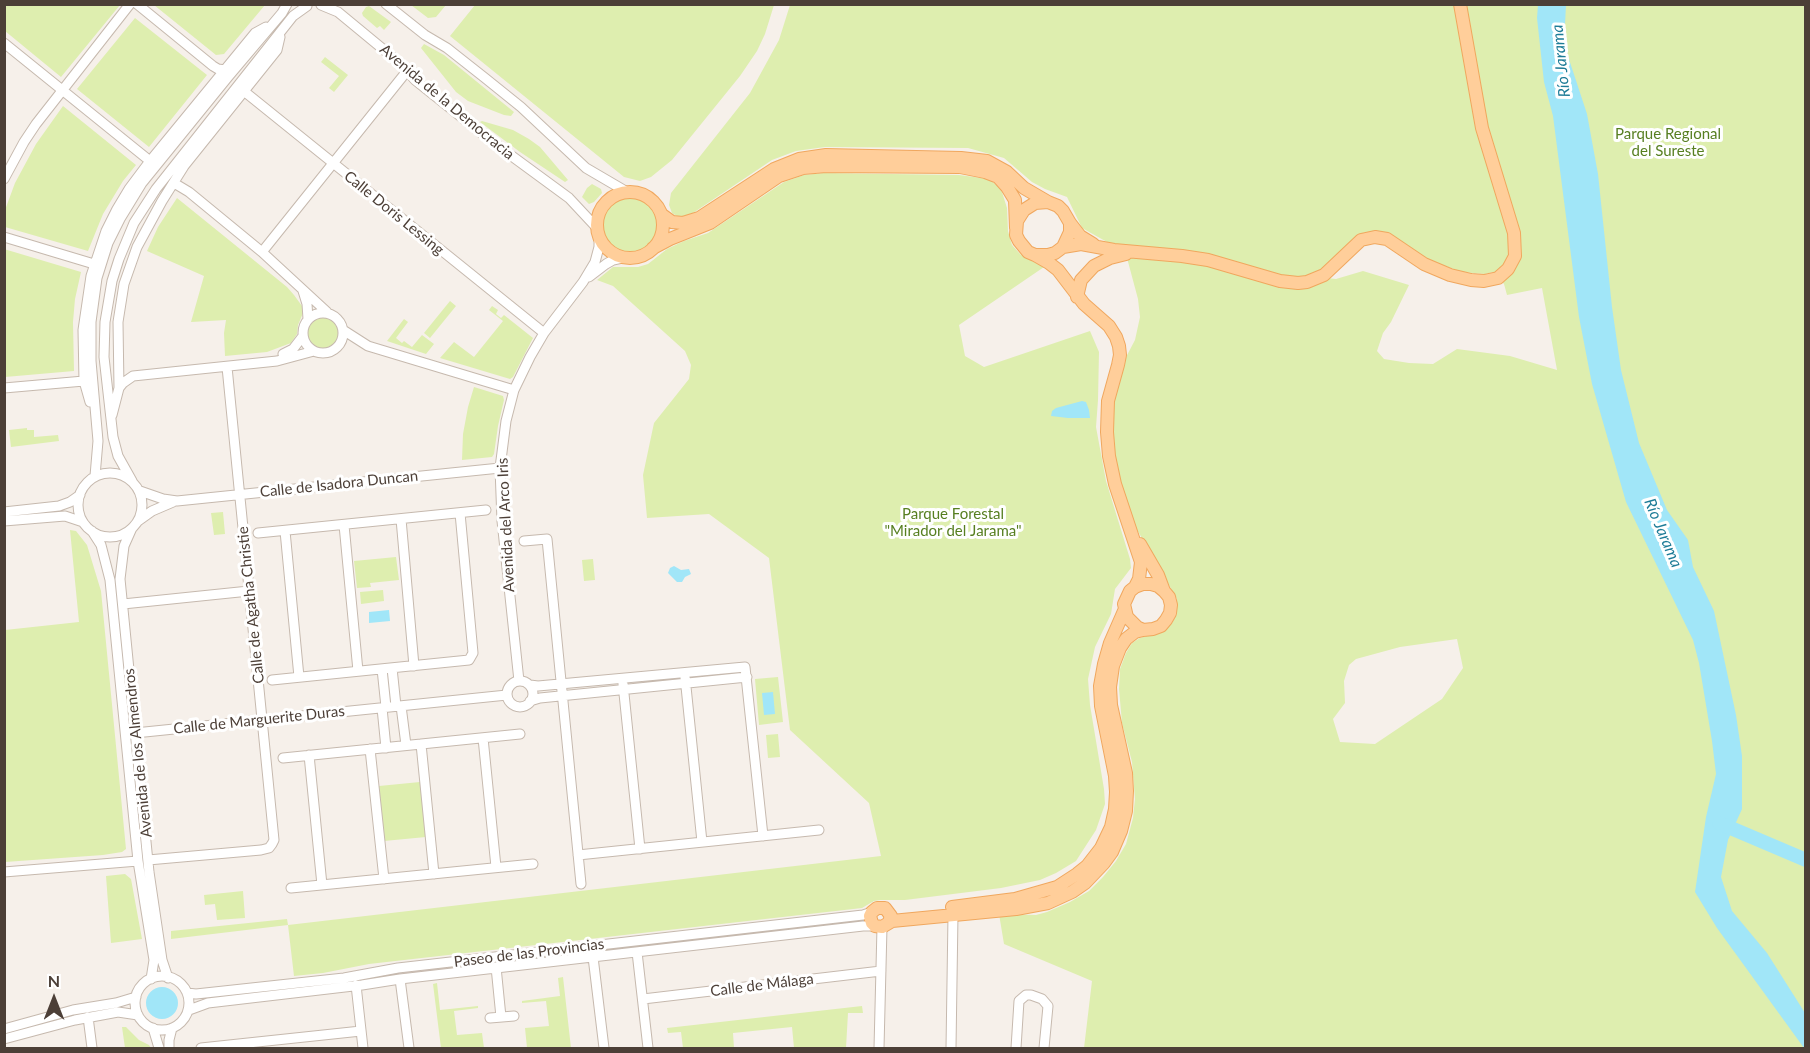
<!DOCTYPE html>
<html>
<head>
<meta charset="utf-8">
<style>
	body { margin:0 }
	#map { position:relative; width:1810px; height:1053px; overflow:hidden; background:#f6f0ea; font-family:Lato,sans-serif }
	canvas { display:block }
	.frame { position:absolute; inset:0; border:6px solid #4c3f37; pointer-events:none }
	.north { position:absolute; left:24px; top:969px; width:60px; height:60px; -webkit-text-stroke:4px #fff; paint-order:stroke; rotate:0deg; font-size:16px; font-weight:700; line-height:24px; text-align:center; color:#4c3f37 }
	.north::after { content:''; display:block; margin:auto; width:21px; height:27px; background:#4c3f37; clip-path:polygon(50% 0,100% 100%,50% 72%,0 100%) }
</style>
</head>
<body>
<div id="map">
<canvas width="1810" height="1053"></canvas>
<div class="frame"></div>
<div class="north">N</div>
</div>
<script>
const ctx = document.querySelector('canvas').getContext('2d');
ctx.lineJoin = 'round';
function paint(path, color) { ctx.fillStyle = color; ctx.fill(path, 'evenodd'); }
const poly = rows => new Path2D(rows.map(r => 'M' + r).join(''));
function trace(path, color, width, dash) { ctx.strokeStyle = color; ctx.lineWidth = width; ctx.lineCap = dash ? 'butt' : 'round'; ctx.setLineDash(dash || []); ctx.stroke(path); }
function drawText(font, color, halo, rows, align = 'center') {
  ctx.font = font + ' Lato,sans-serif'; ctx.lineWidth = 6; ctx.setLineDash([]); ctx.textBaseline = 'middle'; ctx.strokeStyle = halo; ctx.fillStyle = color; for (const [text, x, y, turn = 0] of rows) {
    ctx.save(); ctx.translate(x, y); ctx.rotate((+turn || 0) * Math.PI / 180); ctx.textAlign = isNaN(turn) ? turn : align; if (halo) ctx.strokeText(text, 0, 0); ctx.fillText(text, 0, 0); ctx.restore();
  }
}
paint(poly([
	[5,4,120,4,120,5,61,77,5,31],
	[154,5,265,5,224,54,216,55],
	[411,5,446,5,436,17,428,18],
	[475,5,475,4,774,5,765,34,757,51,740,76,672,160,651,177,640,181,624,177,450,36],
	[790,5,1805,5,1805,1048,1084,1048,1092,981,1004,944,999,914,1036,915,1047,912,1070,902,1089,891,1103,877,1116,861,1126,844,1133,818,1135,799,1132,762,1122,723,1119,689,1120,669,1126,653,1132,643,1140,638,1165,630,1172,623,1177,613,1177,599,1136,528,1125,501,1112,442,1111,416,1116,387,1125,359,1135,340,1140,317,1138,299,1127,258,1119,245,1107,242,1082,228,1067,197,1045,189,1032,182,1004,158,968,148,825,147,796,151,772,160,693,213,680,218,672,213,669,205,671,193,750,93,779,40],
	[1365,233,1378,234,1392,239,1430,260,1461,272,1485,274,1493,272,1504,284,1507,295,1542,288,1557,370,1510,356,1457,349,1433,364,1409,363,1384,359,1377,351,1383,333,1391,322,1409,285,1363,271,1336,279,1327,278,1353,239],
	[1457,639,1463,668,1442,699,1375,744,1340,742,1333,719,1345,703,1344,681,1349,665,1356,659,1400,647],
	[369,6,391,22,384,30,380,26,377,28,363,16,362,13,366,7],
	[135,18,207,75,149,147,77,89],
	[424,44,444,55,514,112,511,116,504,115,468,101,456,92,421,48],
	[325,57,348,75,334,92,329,88,339,76,321,62],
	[63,106,136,165,123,181,103,214,88,251,5,227,5,210,15,183,36,144],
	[482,121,513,130,529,139,540,147,568,180,565,182,520,152,480,122],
	[823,173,959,175,989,179,1001,189,1007,208,1008,231,1012,245,1021,255,1044,267,959,325,965,356,984,367,1090,331,1099,352,1098,400,1096,427,1106,481,1130,559,1131,568,1115,589,1111,614,1095,647,1088,679,1090,705,1104,789,1105,804,1096,830,1076,861,1056,873,1040,880,1001,888,905,900,880,900,874,901,862,908,369,964,323,973,294,976,288,925,171,939,171,931,287,919,288,925,881,856,869,803,790,730,769,558,709,514,647,518,643,475,654,423,689,379,691,365,685,351,613,286,597,280,613,267,638,267,648,264,667,249,684,241,708,233,784,182,804,175],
	[592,184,601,189,602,193,594,202,589,204,582,197,587,188],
	'602 225a28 28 0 1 1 56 0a28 28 0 1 1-56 0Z',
	[177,198,287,287,294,295,302,306,303,313,298,325,297,334,291,343,267,352,225,356,224,333,226,320,191,322,204,276,147,251,158,227],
	[4,249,81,272,75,299,73,322,74,371,5,377],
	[450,301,456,306,430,338,424,333],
	[492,306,498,310,496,314,501,318,504,315,533,338,513,377,510,379,440,358,454,342,474,357,503,321,489,310],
	'307 333a16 16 0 1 1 32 0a16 16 0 1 1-32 0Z',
	[404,319,408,322,396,338,402,343,404,341,412,347,422,335,434,344,426,354,387,341],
	[474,387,503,396,504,400,498,426,494,454,492,457,462,460,463,434,468,407],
	[27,428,27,430,34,430,34,437,58,435,59,441,11,447,9,430],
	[223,512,225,534,214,535,211,513],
	[70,530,76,531,87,545,101,591,126,849,122,852,103,855,5,862,5,630,79,622],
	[396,557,399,580,370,583,371,587,357,588,354,561],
	[593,559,595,580,584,581,582,560],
	[383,590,384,601,361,604,360,592],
	[778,677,783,722,759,725,755,679],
	[778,734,780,757,768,758,766,735],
	[420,782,426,837,384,841,379,786],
	[125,874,131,879,142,939,111,943,106,876],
	[243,891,245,918,217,920,215,904,205,905,204,895],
	[563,977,571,1048,527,1048,525,1028,549,1026,546,1001,522,1003,522,1001,560,996,558,978],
	[437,983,440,1010,478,1006,478,1008,454,1011,457,1035,482,1033,484,1048,441,1048,433,984],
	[862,1006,863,1013,848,1013,846,1048,794,1048,792,1027,733,1033,734,1048,683,1048,681,1032,668,1033,667,1028],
	[122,1027,126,1027,139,1040,149,1045,151,1048,125,1048]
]), '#deeeaf');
paint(poly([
	[1538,5,1566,5,1564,44,1587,114,1598,174,1612,307,1621,370,1639,443,1667,510,1688,540,1693,567,1714,611,1736,715,1742,756,1742,809,1728,840,1721,877,1732,911,1767,953,1805,1013,1805,1048,1804,1048,1717,928,1695,892,1706,817,1716,774,1712,741,1699,663,1693,640,1626,502,1592,384,1579,317,1553,116,1544,82,1537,18],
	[1082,401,1086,402,1089,410,1090,418,1068,418,1051,416,1052,411,1056,408],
	[674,566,681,570,689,569,691,574,685,577,682,582,677,582,668,573,670,568],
	[389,610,390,621,369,623,369,612],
	[773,692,775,714,764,715,762,693],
	'146 1003a16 16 0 1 1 32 0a16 16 0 1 1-32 0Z'
]), '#a1e6f8');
trace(poly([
	[1719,823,1806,860]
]), '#a1e6f8', 14);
const minor = poly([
	[137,4,213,66,218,69,225,70],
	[386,4,425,35,447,48,485,78,521,107,586,168,627,192],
	[321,5,338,12,401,64,415,80,490,140,569,198,597,228],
	[4,43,150,161],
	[245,92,544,333],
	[4,179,24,142,36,124,130,4],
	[174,183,189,192,262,252,327,312],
	[4,237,94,264],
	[262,252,407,71],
	[589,277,606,264,613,260,627,257],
	[303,291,307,304,308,319],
	'303 333a20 20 0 1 1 40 0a20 20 0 1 1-40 0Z',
	[343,330,368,346,514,390],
	[283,354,293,349,303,336],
	[4,388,84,381],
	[119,388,123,383,133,376,277,361,314,351],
	[90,402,84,381,83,330,91,276,106,231,117,209,129,189,150,161,255,33,266,27],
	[112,415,119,388,118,322,124,284,137,247,162,201,184,166,277,50,280,37],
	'78 505a32 32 0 1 1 64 0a32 32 0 1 1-64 0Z',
	[95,476,98,441,91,361,91,322,97,278,108,243,120,219,142,183,228,77,282,13,287,4],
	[132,481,118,456,113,437,104,357,105,322,112,281,119,259,134,223,156,189,293,16,307,6],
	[140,491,163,499,177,501,500,468],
	[4,512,59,506,70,502,80,495],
	[401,519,414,666],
	[4,521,65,516,83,522],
	[138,521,152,511,173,502],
	[344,525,358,671],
	[132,528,124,546,120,579,149,872,162,960,168,978],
	[92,531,101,545,110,580,138,861,154,960,151,979],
	[285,531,299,677],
	[258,533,486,510],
	[524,541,547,539,581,884],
	[123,604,249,591],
	[392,668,396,706],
	[382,669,386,707],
	[685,677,702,842],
	[272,680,469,660,473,653,460,513],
	[519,681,502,521,500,468,506,421,514,390,530,357,544,333,583,282,595,262,599,247,599,236],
	'507 694a13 13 0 1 1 26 0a13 13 0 1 1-26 0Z',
	[623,684,640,849],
	[530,685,538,686,745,667,763,836],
	[530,701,540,698,747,677],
	[401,706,406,745],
	[382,708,386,748],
	[135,733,507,695],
	[483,738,496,867],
	[421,744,434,874],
	[370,749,384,879],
	[309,755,322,885],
	[283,758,520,734],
	[578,855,819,830],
	[148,860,261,850,269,848,272,844,274,840,227,367],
	[4,872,138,861],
	[291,888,533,864],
	[637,952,648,1048],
	[593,957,604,1048],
	[496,967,501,1017],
	'135 1003a27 27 0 1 1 54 0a27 27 0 1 1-54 0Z',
	[400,979,409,1048],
	[356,985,363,1048],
	[187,993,196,994,344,978,398,968,863,915,872,912],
	[643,999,881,971],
	[189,1010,208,1003,362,985,400,979,863,926,875,926],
	[88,1017,92,1048],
	[490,1018,514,1016],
	[153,1028,159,1048],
	[4,1029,73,1010,116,1003,136,997],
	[4,1039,75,1020,118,1012,138,1015],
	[169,1048,169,1040,172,1028],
	[201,1048,361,1031],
	[879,1048,882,927],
	[951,1048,953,915],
	[1016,1048,1019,1001,1026,995,1031,995,1042,999,1048,1006,1044,1048]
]);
const major = poly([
	'597 225a33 33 0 1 1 66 0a33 33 0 1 1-66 0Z',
	[661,214,672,222,683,223,699,218,774,169,799,159,826,155,961,158,987,161,1007,172,1024,188,1048,202],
	[1070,223,1070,232,1063,247,1055,253,1048,255,1035,255,1028,252,1019,241,1016,235,1017,221,1024,210,1035,203,1048,202,1058,206,1063,211,1070,223,1080,236,1093,244],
	[1063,247,1081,244,1114,250,1182,256,1208,260,1280,281,1298,283,1307,282,1324,275,1361,240,1375,237,1387,239,1424,264,1450,275,1471,280,1484,281,1498,278,1508,269,1515,256,1514,233,1482,128,1460,4],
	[653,248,670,239,710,223,779,176,803,168,826,166,960,167,985,172,998,177,1007,187,1015,200,1016,228],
	[1035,255,1049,263,1058,270,1084,304,1109,326,1116,337,1119,346,1120,355,1118,365,1108,401,1107,432,1109,456,1115,484,1141,562,1139,579,1135,587],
	[1077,297,1081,280,1094,266,1110,258,1126,254],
	[1140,544,1158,575,1164,591],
	[952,907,1015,899,1057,887,1077,874,1087,866,1101,848,1111,827,1115,809,1116,792,1115,776,1101,706,1100,686,1104,664,1110,643,1124,611],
	[889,922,891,916,885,908,877,908,872,912,870,916,872,923,875,926,882,927,892,921,1016,909,1048,903,1072,892,1085,883,1104,863,1112,852,1121,831,1126,811,1127,791,1126,773,1111,705,1110,687,1113,666,1120,648,1126,639,1135,632,1143,630,1153,629,1161,626,1166,620,1170,613,1171,605,1169,597,1164,591,1158,586,1151,584,1143,584,1135,587,1130,591,1124,604,1127,617,1137,627,1143,630]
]);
trace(minor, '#c6b9ae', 11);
trace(major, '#f0a75e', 14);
trace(minor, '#fff', 9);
trace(major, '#ffce9a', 12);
drawText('15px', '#4c3f37', '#fff', [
	["Avenida de la Democracia",447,102,40],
	["Calle Doris Lessing",394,213,39],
	["Calle de Isadora Duncan",339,484,-6],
	["Avenida del Arco Iris",506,525,-93],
	["Calle de Agatha Christie",251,605,-96],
	["Calle de Marguerite Duras",259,720,-6],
	["Avenida de los Almendros",138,753,-96],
	["Paseo de las Provincias",529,953,-7],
	["Calle de Málaga",762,985,-7]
]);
drawText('15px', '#577f21', '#fff', [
	["Parque Regional",1668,134],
	["del Sureste",1668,151],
	["Parque Forestal",953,514],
	["\"Mirador del Jarama\"",953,531]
]);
drawText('italic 16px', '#1e7c97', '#fff', [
	["Río Jarama",1561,61,-96],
	["Río Jarama",1663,533,67]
]);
</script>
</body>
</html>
